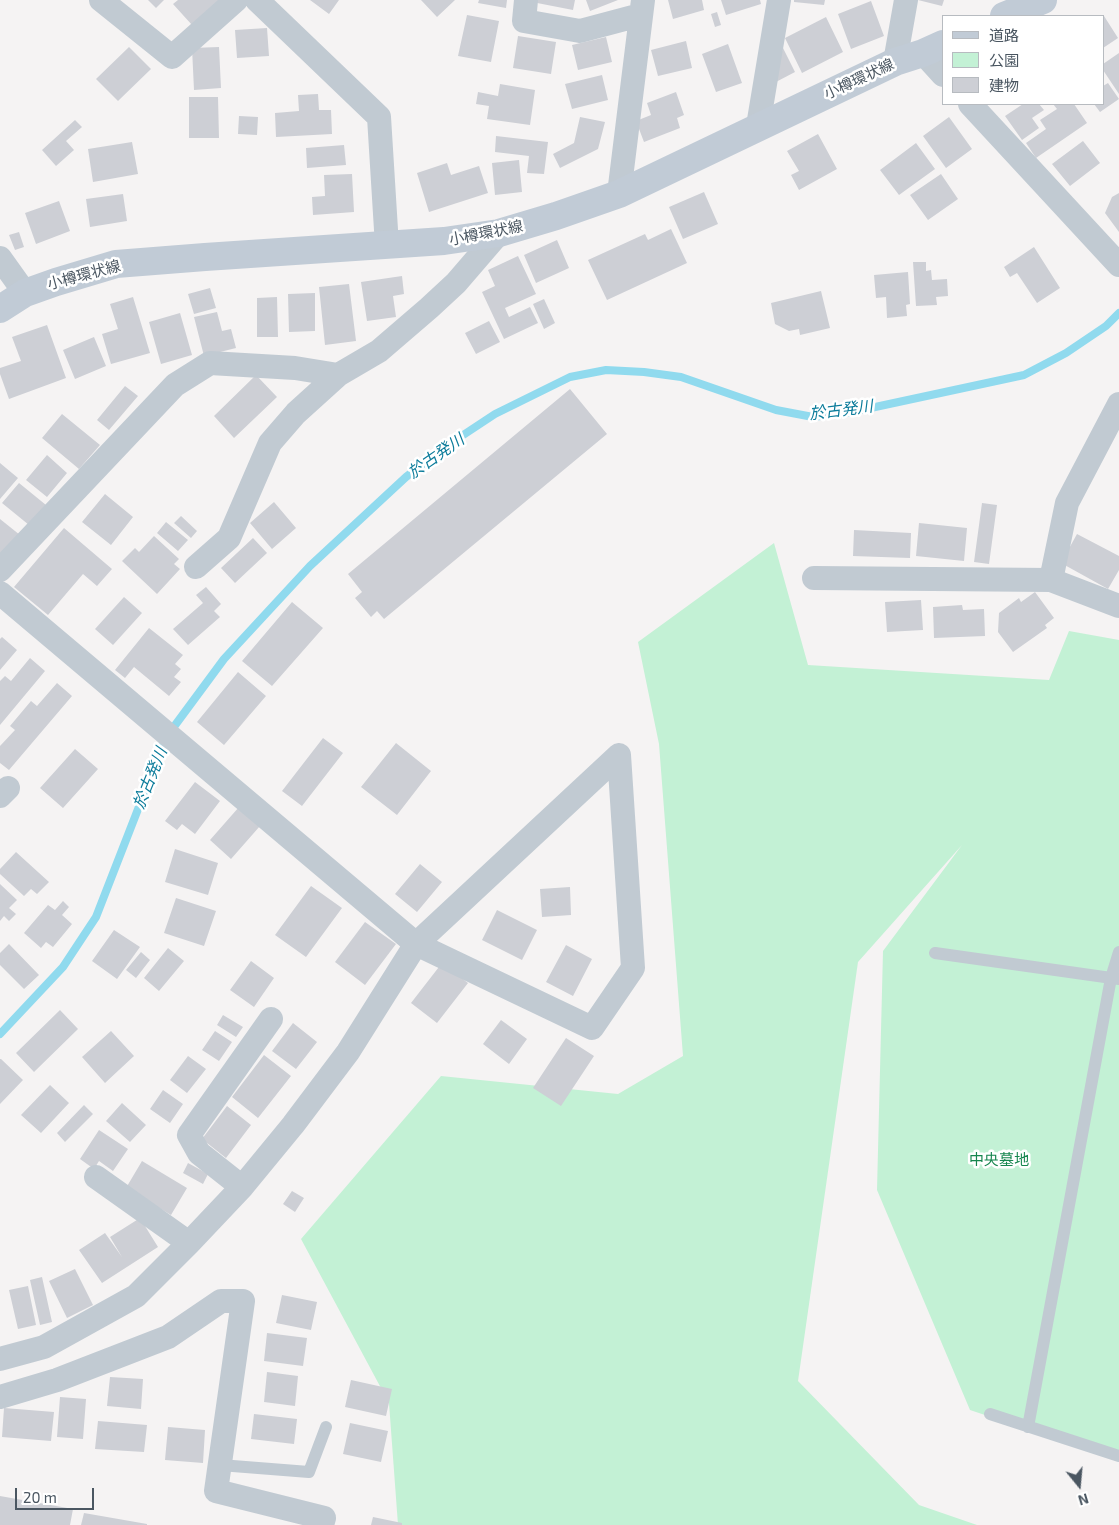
<!DOCTYPE html>
<html>
<head>
<meta charset="utf-8">
<style>
	body { margin:0 }
	#map { position:relative; width:1119px; height:1525px; overflow:hidden; background:#f5f3f3; font-family:"Exo 2","Noto Sans JP",sans-serif }
	canvas { display:block }
	.legend { position:absolute; left:942px; top:15px; width:162px; height:90px; box-sizing:border-box; background:#fff; border:1px solid #b7bbc0; margin:0; padding:6px 9px; list-style:none; font-size:15px; color:#4a5661 }
	.legend li { display:flex; align-items:center; gap:10px; height:25px }
	.legend b { width:25px; border:1px solid #b7bbc0 }
	.north { position:absolute; left:1054px; top:1460px; width:50px; height:50px; -webkit-text-stroke:4px #fff; paint-order:stroke; rotate:163deg; font-size:14px; font-weight:700; line-height:20px; text-align:center; color:#4a5661 }
	.north::after { content:''; display:block; margin:auto; width:18px; height:22px; background:#4a5661; clip-path:polygon(50% 0,100% 100%,50% 72%,0 100%) }
	.scale { position:absolute; left:15px; top:1488px; width:79px; height:22px; box-sizing:border-box; border:2px solid #4a5661; border-top:0; padding-left:6px; font-size:15px; line-height:18px; white-space:nowrap; color:#4a5661; -webkit-text-stroke:4px #fff; paint-order:stroke }
</style>
</head>
<body>
<div id="map">
<canvas width="1119" height="1525"></canvas>
<ul class="legend">
<li><b style="height:6px;background:#c1cbd6"></b>道路</li>
<li><b style="height:14px;background:#c3f1d5"></b>公園</li>
<li><b style="height:14px;background:#cdcfd5"></b>建物</li>
</ul>
<div class="north">N</div>
<div class="scale">20 m</div>
</div>
<script>
const ctx = document.querySelector('canvas').getContext('2d');
ctx.lineJoin = 'round';
function paint(path, color) { ctx.fillStyle = color; ctx.fill(path, 'evenodd'); }
const poly = rows => new Path2D(rows.map(r => 'M' + r).join(''));
function trace(path, color, width, dash) { ctx.strokeStyle = color; ctx.lineWidth = width; ctx.lineCap = dash ? 'butt' : 'round'; ctx.setLineDash(dash || []); ctx.stroke(path); }
function drawText(font, color, halo, rows, align = 'center') {
  ctx.font = font + ' "Exo 2","Noto Sans JP",sans-serif'; ctx.lineWidth = 5; ctx.setLineDash([]); ctx.textBaseline = 'middle'; ctx.strokeStyle = halo; ctx.fillStyle = color; for (const [text, x, y, turn = 0] of rows) {
    ctx.save(); ctx.translate(x, y); ctx.rotate((+turn || 0) * Math.PI / 180); ctx.textAlign = isNaN(turn) ? turn : align; if (halo) ctx.strokeText(text, 0, 0); ctx.fillText(text, 0, 0); ctx.restore();
  }
}
paint(poly([
	[774,543,808,665,1049,680,1069,631,1119,640,1119,1460,970,1410,877,1190,883,951,962,845,858,962,798,1381,919,1505,977,1525,398,1525,389,1403,301,1239,441,1076,618,1094,683,1056,659,744,638,642]
]), '#c3f1d5');
trace(poly([
	[0,1034,63,967,96,917,163,745,173,728,224,659,310,566,406,477,442,449,495,414,570,377,606,370,644,372,681,377,776,410,813,417,852,412,1024,375,1066,353,1106,326,1119,313]
]), '#90daee', 8);
paint(poly([
	[148,0,164,0,156,8],
	[178,0,220,0,192,25,173,4],
	[310,0,339,0,329,14],
	[421,0,455,0,437,17],
	[479,0,507,0,506,8,478,3],
	[533,0,575,0,573,10,532,2],
	[586,0,618,0,590,11],
	[668,0,702,0,704,10,673,19],
	[721,0,760,0,761,4,726,15],
	[794,0,825,0,824,5,794,2],
	[918,0,944,0,942,6],
	[871,1,884,36,851,49,838,14],
	[717,12,721,25,715,27,711,14],
	[467,15,499,21,491,62,458,56],
	[1104,16,1118,38,1103,48,1103,17],
	[826,17,843,52,802,73,785,38],
	[267,28,269,56,237,58,235,30],
	[518,36,556,42,551,74,513,68],
	[606,37,612,62,578,70,572,45],
	[686,41,692,68,658,76,651,50],
	[728,44,742,83,716,92,702,54],
	[129,47,151,69,118,101,96,79],
	[219,47,221,88,194,90,192,48],
	[783,48,795,72,774,83],
	[1119,53,1119,94,1103,70,1103,64],
	[602,75,608,100,572,109,565,84],
	[1108,83,1119,99,1100,112,1094,104,1103,104,1103,86],
	[500,84,535,90,530,125,487,119,489,106,476,104,478,92,498,96],
	[676,92,684,115,677,118,680,128,644,142,636,121,651,115,647,103],
	[318,94,319,110,331,110,332,134,276,137,275,113,299,111,298,95],
	[189,97,218,97,219,138,189,138],
	[1023,104,1039,104,1044,110,1032,118,1039,128,1022,140,1005,116],
	[1053,104,1074,104,1087,123,1036,158,1026,143,1046,129,1040,120,1057,109],
	[239,116,258,117,257,135,238,134],
	[580,117,605,122,598,149,560,168,553,154,574,143],
	[949,117,972,149,946,168,923,136],
	[75,120,82,127,66,141,74,150,56,166,42,150],
	[818,134,837,169,799,190,791,175,799,171,787,151],
	[496,136,548,142,544,174,527,173,529,156,495,152],
	[1083,141,1100,163,1070,186,1052,164],
	[132,142,138,174,93,182,88,149],
	[916,143,935,169,899,195,880,170],
	[344,145,346,165,307,168,306,148],
	[519,160,522,192,495,195,492,163],
	[447,163,451,175,479,166,488,193,429,212,417,173],
	[352,174,354,212,313,215,312,197,325,196,324,175],
	[941,174,958,199,928,220,910,195],
	[704,192,718,224,683,239,669,207],
	[1119,193,1119,232,1105,213,1112,197],
	[123,194,127,221,90,227,86,199],
	[59,201,70,231,36,244,25,213],
	[671,229,687,263,607,300,588,260,645,234,648,240],
	[19,232,24,247,15,250,9,235],
	[557,240,569,268,536,283,524,255],
	[1034,247,1060,288,1037,303,1017,273,1010,277,1004,267],
	[518,256,536,294,505,308,509,317,530,307,538,323,504,339,482,292,495,286,488,270],
	[913,262,926,262,926,271,931,270,932,280,947,279,948,296,936,297,937,305,916,306],
	[908,272,910,304,906,305,907,316,887,318,886,297,876,298,874,275],
	[402,276,404,294,393,296,396,317,367,321,361,282],
	[349,284,356,341,325,345,319,287],
	[210,288,216,308,194,314,188,294],
	[821,291,830,328,800,335,799,329,789,331,775,324,771,303],
	[315,293,315,331,289,332,288,294],
	[133,297,150,353,111,364,102,334,118,329,110,304],
	[277,297,278,337,257,337,257,298],
	[544,299,555,323,544,329,533,304],
	[217,312,222,331,231,329,236,348,204,356,194,317],
	[180,313,192,355,161,364,149,322],
	[489,321,500,342,476,354,465,333],
	[47,325,66,378,9,399,0,374,0,368,21,361,12,337],
	[94,337,106,366,75,379,63,350],
	[256,375,277,397,234,438,214,416],
	[125,386,138,396,109,430,97,420],
	[570,389,607,434,384,619,377,611,371,617,355,598,362,592,348,574],
	[62,414,100,445,79,469,42,438],
	[47,455,67,473,47,497,26,480],
	[0,463,18,478,0,499],
	[19,483,46,505,29,525,2,503],
	[105,494,133,517,111,545,82,522],
	[274,502,296,528,272,549,250,523],
	[982,503,997,505,989,564,974,562],
	[181,516,197,531,191,538,174,523],
	[0,519,20,535,0,559],
	[166,522,188,540,178,551,157,533],
	[919,523,967,528,964,561,916,556],
	[64,528,112,569,97,586,83,574,48,615,14,587],
	[854,530,911,533,910,558,853,556],
	[1077,534,1119,556,1119,570,1108,589,1061,563],
	[154,536,179,559,174,564,180,569,157,594,122,561,135,548,139,552],
	[253,538,267,553,235,583,221,568],
	[206,587,221,604,214,611,220,617,188,645,173,629,203,603,196,595],
	[1035,592,1054,618,1045,625,1047,628,1013,652,998,632,999,613,1019,598,1021,602],
	[124,597,142,613,113,645,95,629],
	[921,600,923,630,887,632,885,602],
	[292,602,323,628,272,686,242,661],
	[962,605,963,610,984,609,985,636,934,638,933,607],
	[149,628,183,655,175,664,181,669,174,677,181,682,169,696,134,667,125,678,115,670],
	[2,637,17,650,0,670,0,639],
	[30,658,45,671,0,725,0,681,5,676,11,681],
	[238,672,266,696,224,745,197,722],
	[57,683,72,696,9,770,0,763,0,746,15,730,10,726,31,701,37,706],
	[323,738,343,753,302,806,282,791],
	[396,743,431,771,397,815,361,787],
	[75,749,98,769,63,808,40,788],
	[195,782,220,801,195,834,182,824,177,830,165,821],
	[239,807,260,826,231,859,210,840],
	[175,849,218,863,208,895,165,882],
	[16,852,49,882,37,894,31,889,24,896,0,874,0,869],
	[420,864,442,882,417,912,395,894],
	[0,884,17,900,9,908,16,914,9,921,4,916,0,921],
	[311,886,342,908,306,957,275,935],
	[570,887,571,915,542,917,540,889],
	[176,898,216,911,204,946,164,933],
	[63,901,69,907,62,915,72,924,53,947,46,942,41,948,24,933,48,905,55,910],
	[497,910,537,930,522,960,482,940],
	[365,922,396,944,365,985,335,962],
	[114,930,140,947,117,979,92,961],
	[9,944,39,975,24,989,0,965,0,953],
	[566,945,592,959,573,996,546,982],
	[168,948,184,961,159,991,144,978],
	[141,952,150,960,136,978,126,970],
	[251,961,274,978,254,1007,230,990],
	[442,963,468,983,437,1023,411,1003],
	[60,1010,78,1029,34,1072,16,1053],
	[223,1015,243,1027,236,1037,217,1025],
	[501,1020,527,1039,509,1064,483,1044],
	[293,1023,317,1042,296,1069,272,1051],
	[111,1031,134,1056,105,1083,82,1057],
	[215,1031,232,1042,219,1061,202,1050],
	[566,1038,594,1056,561,1106,533,1088],
	[264,1055,291,1076,258,1118,232,1097],
	[188,1056,206,1069,187,1093,170,1080],
	[0,1059,1,1059,23,1080,0,1104],
	[50,1085,69,1103,41,1133,21,1115],
	[163,1090,183,1104,170,1123,150,1109],
	[122,1103,146,1125,130,1142,106,1121],
	[84,1105,93,1114,65,1142,57,1133],
	[227,1106,251,1125,226,1158,202,1139],
	[99,1130,128,1149,113,1171,99,1161,94,1169,80,1159],
	[142,1161,187,1188,171,1215,126,1188],
	[188,1163,208,1174,203,1184,183,1173],
	[292,1191,304,1198,295,1212,283,1204],
	[140,1218,158,1247,102,1283,79,1250,105,1233,122,1257,110,1237],
	[75,1269,93,1305,67,1318,49,1281],
	[42,1277,52,1322,40,1325,30,1280],
	[28,1286,36,1325,18,1329,9,1290],
	[282,1295,317,1302,311,1330,276,1323],
	[267,1333,307,1338,303,1366,264,1361],
	[267,1372,298,1376,295,1406,264,1402],
	[110,1377,143,1379,141,1409,107,1406],
	[351,1380,392,1389,386,1416,345,1407],
	[60,1397,86,1399,83,1439,57,1437],
	[4,1408,54,1412,51,1441,2,1437],
	[254,1414,297,1419,294,1444,251,1439],
	[98,1421,147,1425,144,1452,95,1449],
	[350,1423,388,1431,381,1462,343,1454],
	[168,1427,205,1430,203,1463,165,1460],
	[0,1496,73,1509,70,1525,0,1525],
	[84,1513,147,1524,147,1525,81,1525],
	[373,1517,402,1523,402,1525,371,1525]
]), '#cdcfd5');
trace(poly([
	[935,953,1119,979],
	[990,1414,1119,1456],
	[1028,1427,1111,978,1119,952],
	[220,1465,309,1472,326,1427]
]), '#c1cad2', 12);
trace(poly([
	[101,0,172,57,236,0],
	[257,0,379,117,387,246],
	[526,0,524,21,580,31,640,15],
	[923,53,943,75],
	[895,62,906,0],
	[970,104,1119,265],
	[758,126,779,0],
	[619,194,643,0],
	[0,258,25,293],
	[196,567,229,538,270,443,296,413,338,375],
	[0,570,175,385,210,363,295,368,338,375,379,351,429,308,456,283,499,233],
	[814,578,1051,580,1119,606],
	[1051,580,1067,503,1119,404],
	[0,593,416,944,592,1028,633,968,619,755,416,944,348,1052,293,1125,242,1187,189,1243,136,1296,44,1347,0,1359],
	[0,796,8,788],
	[96,1177,189,1243],
	[242,1187,199,1153,189,1135,271,1019],
	[0,1397,57,1380,168,1337,221,1301,243,1301,216,1491,324,1518,322,1525]
]), '#c1cad2', 24);
trace(poly([
	[1004,16,1043,0],
	[0,309,25,293,56,282,116,264,205,257,444,241,499,233,556,216,619,194,895,62,923,53,943,44]
]), '#c1cbd6', 28);
drawText('15px', '#4a5661', '#fff', [
	["小樽環状線",859,79,-25],
	["小樽環状線",486,233,-11],
	["小樽環状線",84,275,-15]
]);
drawText('15px', '#17864f', '#fff', [
	["中央墓地",999,1160]
]);
drawText('italic 16px', '#0c7c9b', '#fff', [
	["於古発川",841,410,-7],
	["於古発川",436,456,-35],
	["於古発川",150,778,-68]
]);
</script>
</body>
</html>
